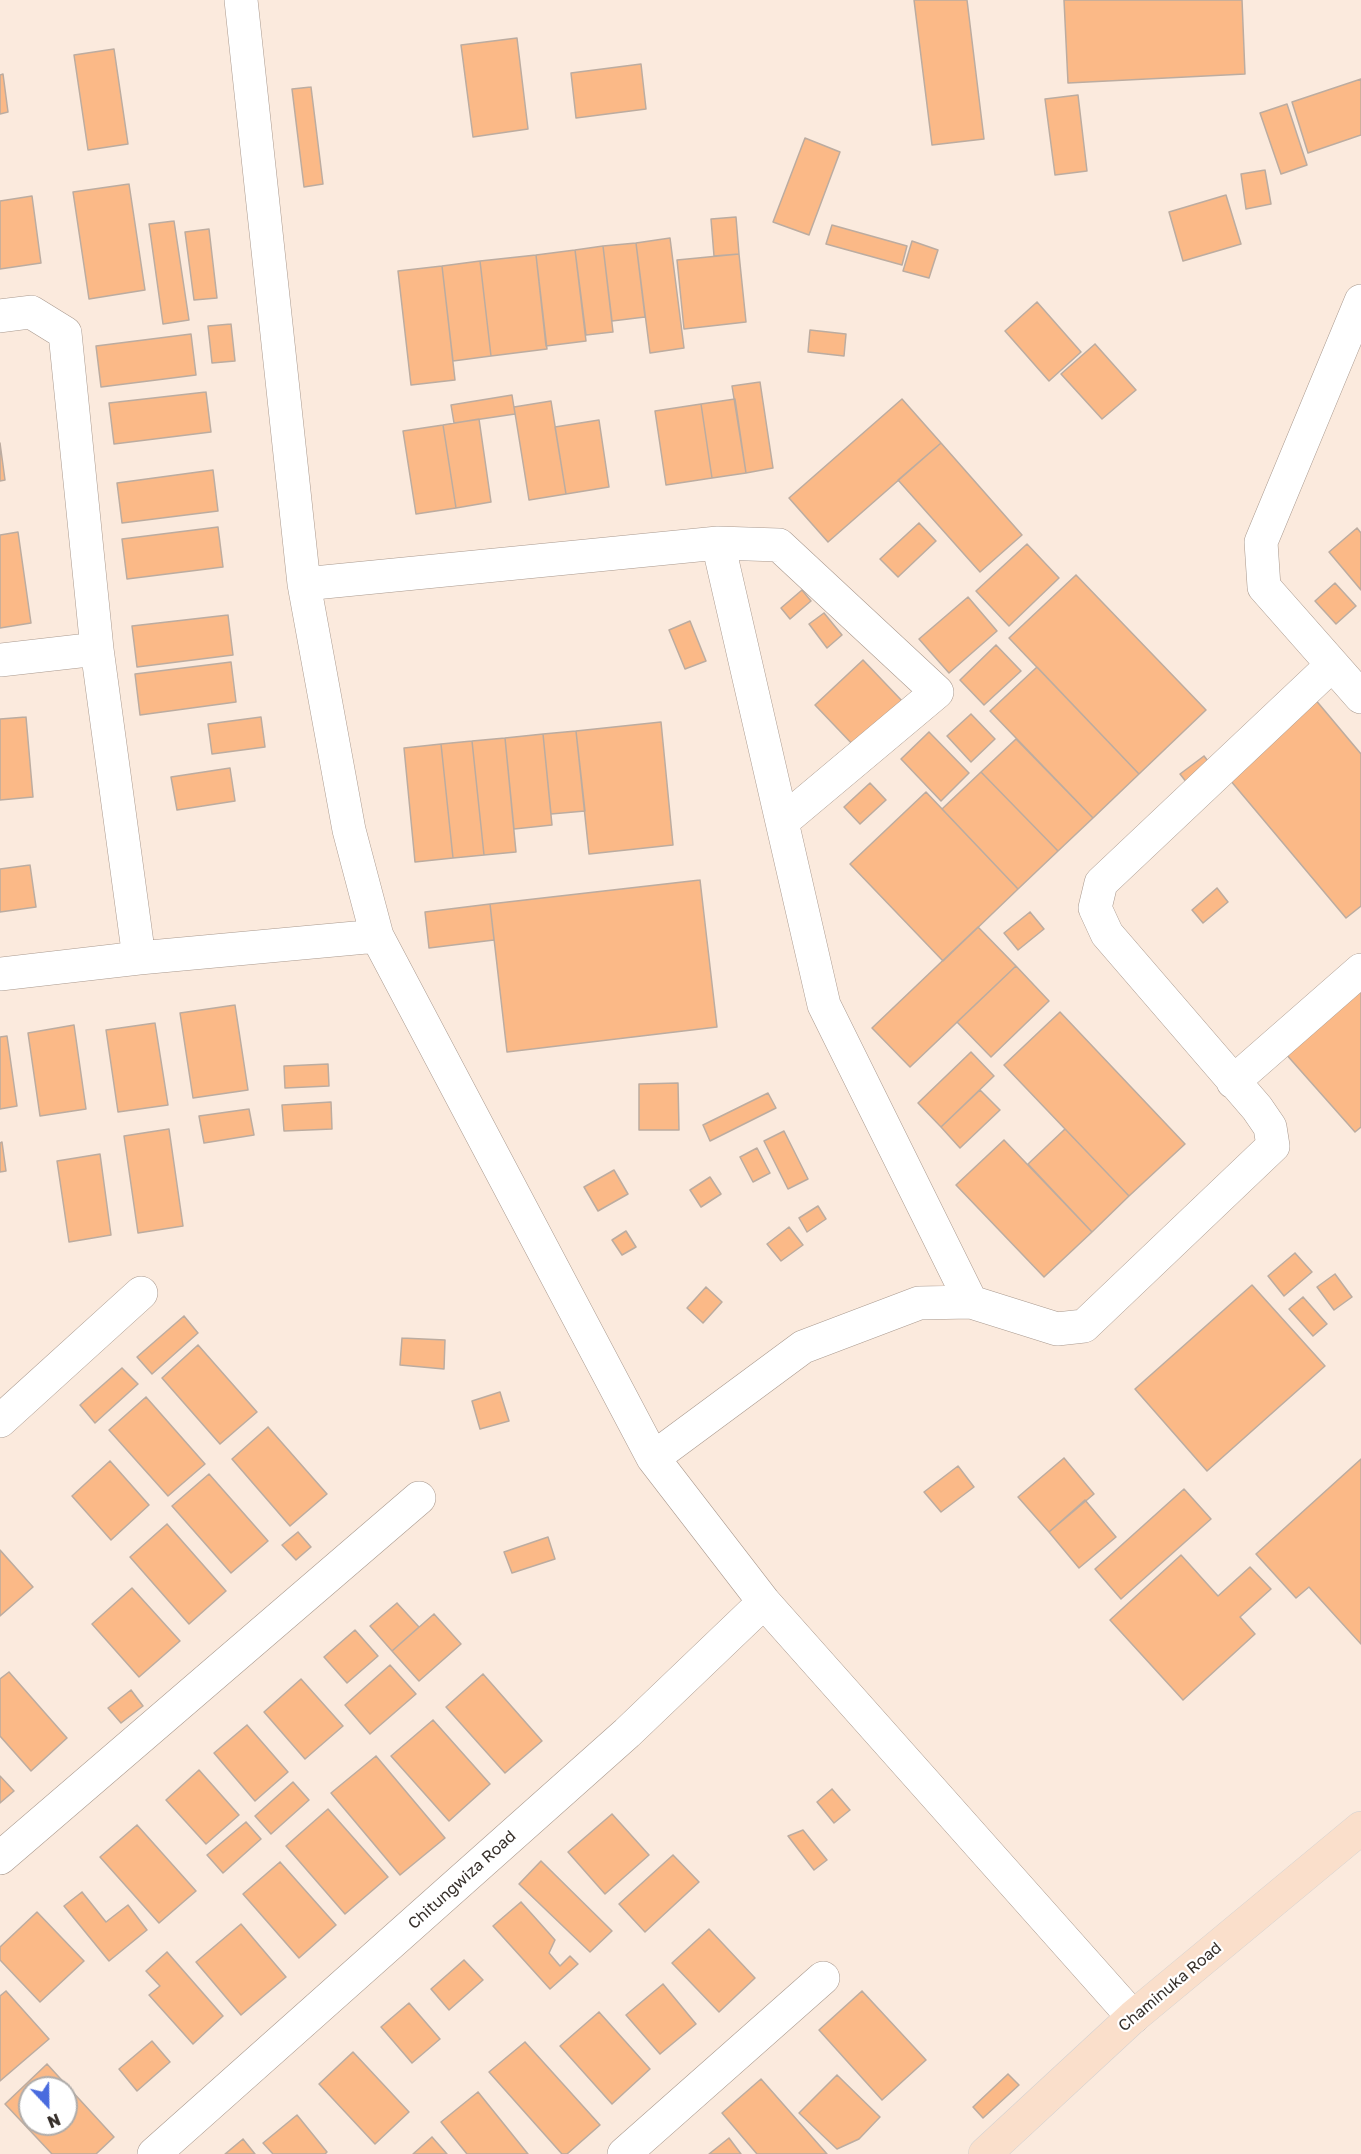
<!DOCTYPE html>
<html>
<head>
<meta charset="utf-8">
<style>
	body { margin:0 }
	#map { position:relative; width:1361px; height:2154px; overflow:hidden; background:#fbeadd; font-family:"Golos Text",sans-serif }
	canvas { display:block }
	.north { position:absolute; left:18px; top:2076px; width:60px; height:60px; box-sizing:border-box; background:#fff; border:2px solid #afacaa; border-radius:50%; rotate:158deg; font-size:16px; font-weight:700; line-height:24px; text-align:center; color:#362f2a }
	.north::after { content:''; display:block; margin:auto; width:21px; height:27px; background:#496bde; clip-path:polygon(50% 0,100% 100%,50% 72%,0 100%) }
</style>
</head>
<body>
<div id="map">
<canvas width="1361" height="2154"></canvas>
<div class="north">N</div>
</div>
<script>
const ctx = document.querySelector('canvas').getContext('2d');
ctx.lineJoin = 'round';
function paint(path, color) { ctx.fillStyle = color; ctx.fill(path, 'evenodd'); }
const poly = rows => new Path2D(rows.map(r => 'M' + r).join(''));
function trace(path, color, width, dash) { ctx.strokeStyle = color; ctx.lineWidth = width; ctx.lineCap = dash ? 'butt' : 'round'; ctx.setLineDash(dash || []); ctx.stroke(path); }
function drawText(font, color, halo, rows, align = 'center') {
  ctx.font = font + ' "Golos Text",sans-serif'; ctx.lineWidth = 4.5; ctx.setLineDash([]); ctx.textBaseline = 'middle'; ctx.strokeStyle = halo; ctx.fillStyle = color; for (const [text, x, y, turn = 0] of rows) {
    ctx.save(); ctx.translate(x, y); ctx.rotate((+turn || 0) * Math.PI / 180); ctx.textAlign = isNaN(turn) ? turn : align; if (halo) ctx.strokeText(text, 0, 0); ctx.fillText(text, 0, 0); ctx.restore();
  }
}
const building = poly([
	[914,0,967,0,984,139,932,145,914,0],
	[1064,0,1242,0,1245,74,1068,83,1064,0],
	[517,38,528,129,473,137,461,45,517,38],
	[114,49,128,144,88,150,74,55,114,49],
	[641,64,646,109,576,118,571,73,641,64],
	[3,74,8,112,0,114,0,75,3,74],
	[1361,79,1361,135,1308,153,1292,102,1361,79],
	[311,87,323,184,304,187,292,89,311,87],
	[1078,95,1087,171,1055,175,1045,99,1078,95],
	[1287,104,1307,165,1281,174,1260,113,1287,104],
	[805,138,840,152,809,235,773,222,805,138],
	[1265,170,1271,204,1246,209,1241,174,1265,170],
	[129,184,145,290,89,299,73,192,129,184],
	[1226,195,1241,244,1183,261,1169,212,1226,195],
	[32,196,41,263,0,269,0,201,32,196],
	[736,217,739,254,714,256,711,219,736,217],
	[174,221,189,320,163,324,149,224,174,221],
	[832,225,907,246,902,265,826,244,832,225],
	[209,229,217,298,194,300,185,232,209,229],
	[670,238,684,348,650,353,636,243,670,238],
	[912,241,938,250,929,278,903,271,912,241],
	[636,243,645,317,612,321,603,246,636,243],
	[603,246,613,332,586,335,575,250,603,246],
	[575,250,586,341,546,346,536,255,575,250],
	[739,254,746,322,684,329,677,260,739,254],
	[536,255,547,349,491,356,480,261,536,255],
	[480,261,491,356,453,361,442,266,480,261],
	[442,266,455,380,411,385,398,271,442,266],
	[1037,302,1081,352,1049,381,1005,331,1037,302],
	[231,324,235,361,212,363,208,326,231,324],
	[810,330,846,334,844,356,808,352,810,330],
	[191,334,196,375,101,387,96,346,191,334],
	[1095,344,1136,390,1102,419,1061,374,1095,344],
	[760,382,773,468,746,473,732,386,760,382],
	[206,392,211,432,114,444,109,403,206,392],
	[512,395,515,414,454,423,451,405,512,395],
	[735,399,746,473,712,478,701,404,735,399],
	[902,399,941,443,828,542,789,498,902,399],
	[551,401,566,494,529,500,514,407,551,401],
	[701,404,712,478,666,485,655,411,701,404],
	[479,419,491,502,456,508,443,425,479,419],
	[599,420,609,487,566,494,555,427,599,420],
	[443,425,456,508,416,514,403,431,443,425],
	[0,443,5,480,0,481,0,443],
	[941,443,1022,535,980,572,898,480,941,443],
	[213,470,218,511,122,523,117,483,213,470],
	[919,523,936,541,898,577,880,559,919,523],
	[218,527,223,567,127,579,122,539,218,527],
	[1357,528,1361,533,1361,590,1329,552,1357,528],
	[18,532,31,623,0,628,0,535,18,532],
	[1027,544,1059,578,1009,626,976,591,1027,544],
	[1076,575,1206,710,1139,774,1009,638,1076,575],
	[1335,583,1356,606,1336,624,1315,601,1335,583],
	[802,590,811,601,790,619,781,608,802,590],
	[968,597,997,631,949,673,919,639,968,597],
	[824,613,842,635,827,648,809,624,824,613],
	[228,615,233,655,137,667,132,626,228,615],
	[690,621,706,661,685,669,669,630,690,621],
	[996,645,1021,671,984,705,960,680,996,645],
	[863,660,904,703,856,748,815,705,863,660],
	[231,662,236,702,140,715,135,674,231,662],
	[1037,667,1139,774,1093,818,990,711,1037,667],
	[1314,698,1361,754,1361,906,1346,918,1225,774,1314,698],
	[971,714,995,739,971,762,947,736,971,714],
	[26,717,33,797,0,800,0,719,26,717],
	[261,717,265,747,212,754,208,724,261,717],
	[661,722,673,845,589,854,576,731,661,722],
	[576,731,585,811,551,814,543,734,576,731],
	[929,732,969,773,941,801,901,759,929,732],
	[543,734,552,825,514,829,505,738,543,734],
	[505,738,516,852,484,855,472,741,505,738],
	[1016,739,1093,818,1058,851,981,772,1016,739],
	[472,741,484,855,453,858,441,744,472,741],
	[441,744,453,858,415,862,404,748,441,744],
	[1204,756,1215,770,1191,788,1180,774,1204,756],
	[230,768,235,801,177,810,171,777,230,768],
	[981,772,1058,851,1018,889,942,809,981,772],
	[870,783,886,800,860,824,844,807,870,783],
	[926,792,1018,889,943,961,850,864,926,792],
	[30,865,36,907,0,912,0,869,30,865],
	[700,880,717,1027,507,1052,490,904,700,880],
	[1217,888,1228,902,1203,923,1192,910,1217,888],
	[490,904,494,940,429,948,425,912,490,904],
	[1030,912,1044,929,1018,950,1004,933,1030,912],
	[978,927,1016,966,910,1067,872,1028,978,927],
	[1016,966,1049,1001,991,1057,957,1022,1016,966],
	[1361,987,1361,1127,1355,1132,1285,1053,1361,987],
	[235,1005,248,1090,193,1098,180,1013,235,1005],
	[1060,1012,1185,1144,1129,1196,1004,1065,1060,1012],
	[155,1023,168,1105,118,1112,106,1030,155,1023],
	[74,1025,86,1109,40,1116,28,1033,74,1025],
	[7,1036,17,1106,0,1109,0,1037,7,1036],
	[971,1052,994,1076,941,1127,918,1103,971,1052],
	[328,1064,329,1086,285,1088,284,1066,328,1064],
	[678,1083,679,1130,639,1130,639,1084,678,1083],
	[980,1090,1000,1110,960,1148,941,1127,980,1090],
	[768,1093,776,1108,710,1141,703,1125,768,1093],
	[331,1102,332,1129,284,1131,282,1105,331,1102],
	[249,1109,254,1135,204,1143,199,1116,249,1109],
	[169,1129,183,1226,138,1233,124,1136,169,1129],
	[1065,1129,1129,1196,1092,1232,1028,1164,1065,1129],
	[784,1131,808,1179,788,1189,764,1141,784,1131],
	[1004,1140,1092,1232,1044,1277,956,1185,1004,1140],
	[2,1142,6,1171,0,1172,0,1143,2,1142],
	[757,1148,770,1173,753,1182,740,1157,757,1148],
	[100,1154,111,1235,69,1242,57,1161,100,1154],
	[614,1170,628,1194,598,1211,584,1187,614,1170],
	[710,1177,721,1194,701,1207,690,1190,710,1177],
	[818,1206,826,1219,807,1232,799,1218,818,1206],
	[789,1227,803,1245,781,1261,767,1244,789,1227],
	[626,1231,636,1247,622,1255,612,1240,626,1231],
	[1295,1253,1312,1272,1284,1296,1268,1276,1295,1253],
	[1335,1274,1352,1297,1334,1310,1317,1287,1335,1274],
	[1252,1285,1325,1366,1207,1471,1135,1389,1252,1285],
	[706,1287,722,1302,703,1323,687,1308,706,1287],
	[1303,1297,1327,1324,1313,1336,1289,1309,1303,1297],
	[184,1316,198,1333,152,1374,137,1357,184,1316],
	[402,1338,445,1340,444,1369,400,1365,402,1338],
	[198,1345,257,1412,220,1444,162,1378,198,1345],
	[122,1368,138,1384,95,1423,80,1405,122,1368],
	[500,1392,509,1421,480,1429,472,1401,500,1392],
	[146,1397,205,1464,168,1496,109,1430,146,1397],
	[268,1427,327,1494,290,1526,232,1459,268,1427],
	[1064,1458,1094,1494,1049,1532,1018,1497,1064,1458],
	[1361,1459,1361,1644,1309,1587,1296,1598,1256,1554,1361,1459],
	[110,1461,149,1505,111,1540,72,1496,110,1461],
	[958,1466,974,1487,941,1512,924,1492,958,1466],
	[209,1474,268,1541,231,1573,172,1506,209,1474],
	[1184,1489,1211,1519,1121,1599,1095,1569,1184,1489],
	[1085,1500,1116,1537,1079,1568,1049,1532,1085,1500],
	[167,1524,226,1591,189,1624,130,1557,167,1524],
	[298,1532,311,1547,296,1560,282,1545,298,1532],
	[548,1537,555,1559,512,1573,504,1552,548,1537],
	[0,1550,33,1587,0,1616,0,1550],
	[1181,1555,1218,1596,1250,1567,1271,1589,1240,1617,1255,1634,1183,1700,1110,1620,1181,1555],
	[132,1588,180,1641,139,1677,92,1624,132,1588],
	[397,1603,419,1627,392,1651,370,1626,397,1603],
	[434,1614,461,1644,419,1681,392,1651,434,1614],
	[355,1630,378,1656,347,1683,324,1657,355,1630],
	[390,1665,416,1694,370,1734,345,1705,390,1665],
	[9,1672,67,1738,31,1771,0,1736,0,1679,9,1672],
	[483,1674,542,1741,505,1773,446,1707,483,1674],
	[301,1679,343,1726,305,1759,264,1712,301,1679],
	[131,1690,143,1706,121,1723,108,1708,131,1690],
	[433,1720,490,1784,449,1821,391,1756,433,1720],
	[247,1725,288,1772,255,1801,214,1753,247,1725],
	[376,1756,445,1838,400,1875,331,1793,376,1756],
	[199,1770,239,1815,206,1844,166,1800,199,1770],
	[0,1776,14,1791,0,1803,0,1776],
	[293,1782,309,1800,271,1834,255,1816,293,1782],
	[832,1789,850,1810,834,1823,817,1802,832,1789],
	[328,1809,388,1877,345,1914,286,1846,328,1809],
	[612,1814,649,1855,605,1894,568,1852,612,1814],
	[246,1822,261,1839,223,1873,207,1855,246,1822],
	[137,1825,196,1891,159,1923,100,1857,137,1825],
	[803,1830,827,1860,814,1870,788,1836,803,1830],
	[673,1855,699,1882,645,1932,619,1904,673,1855],
	[541,1861,612,1931,590,1952,519,1884,541,1861],
	[280,1862,336,1925,299,1958,243,1894,280,1862],
	[82,1892,106,1922,128,1905,147,1930,109,1961,64,1906,82,1892],
	[521,1902,555,1940,549,1953,560,1966,570,1956,578,1964,550,1989,493,1926,521,1902],
	[37,1912,84,1961,40,2002,0,1960,0,1947,37,1912],
	[241,1924,286,1977,241,2015,196,1962,241,1924],
	[709,1929,755,1978,719,2012,672,1963,709,1929],
	[167,1952,223,2016,193,2044,149,1995,160,1986,146,1971,167,1952],
	[464,1960,483,1980,449,2010,431,1989,464,1960],
	[663,1984,696,2024,660,2054,626,2015,663,1984],
	[6,1991,49,2039,0,2081,0,1996,6,1991],
	[862,1991,926,2060,882,2100,819,2030,862,1991],
	[409,2003,440,2039,412,2063,381,2027,409,2003],
	[599,2012,650,2069,612,2104,560,2046,599,2012],
	[152,2041,170,2062,137,2091,119,2069,152,2041],
	[525,2042,600,2125,567,2154,562,2154,489,2072,525,2042],
	[353,2052,409,2112,375,2144,319,2084,353,2052],
	[47,2064,114,2137,96,2154,52,2154,5,2104,47,2064],
	[30,2088,66,2088,66,2124,30,2124,30,2088],
	[1008,2074,1019,2085,983,2118,973,2107,1008,2074],
	[837,2075,880,2117,859,2139,837,2149,799,2113,837,2075],
	[761,2079,827,2154,757,2154,722,2113,761,2079],
	[478,2092,528,2154,467,2154,441,2122,478,2092],
	[297,2115,327,2152,325,2154,273,2154,263,2143,297,2115],
	[432,2137,447,2154,413,2154,432,2137],
	[729,2138,741,2154,709,2154,729,2138],
	[243,2139,255,2154,225,2154,243,2139]
]);
paint(building, '#fbb987');
trace(building, '#bcaca0', 1.5);
const minor = poly([
	[241,0,304,584,349,830,377,936,653,1458,764,1602,1133,2017],
	[1361,301,1261,542,1264,587,1361,697],
	[0,316,31,312,65,333,97,649,139,958],
	[718,543,779,545,937,692,782,822],
	[304,584,718,543,824,1005,971,1302],
	[0,660,97,649],
	[0,974,139,958,377,936],
	[1233,1082,1361,970],
	[0,1421,141,1293],
	[653,1458,803,1347,919,1303,971,1302,1057,1329,1084,1326,1273,1146,1270,1127,1257,1108,1107,934,1095,908,1101,883,1332,665],
	[0,1858,419,1498],
	[154,2154,627,1733,764,1602],
	[624,2154,823,1978]
]);
const major = poly([
	[985,2154,1133,2017,1361,1828]
]);
trace(minor, '#a9998e', 34);
trace(major, '#d3d1d0', 34);
trace(minor, '#fff', 33);
trace(major, '#fadfcb', 33);
drawText('16px', '#362f2a', '#fff', [
	["Chitungwiza Road",462,1880,-42],
	["Chaminuka Road",1170,1987,-40]
]);
</script>
</body>
</html>
